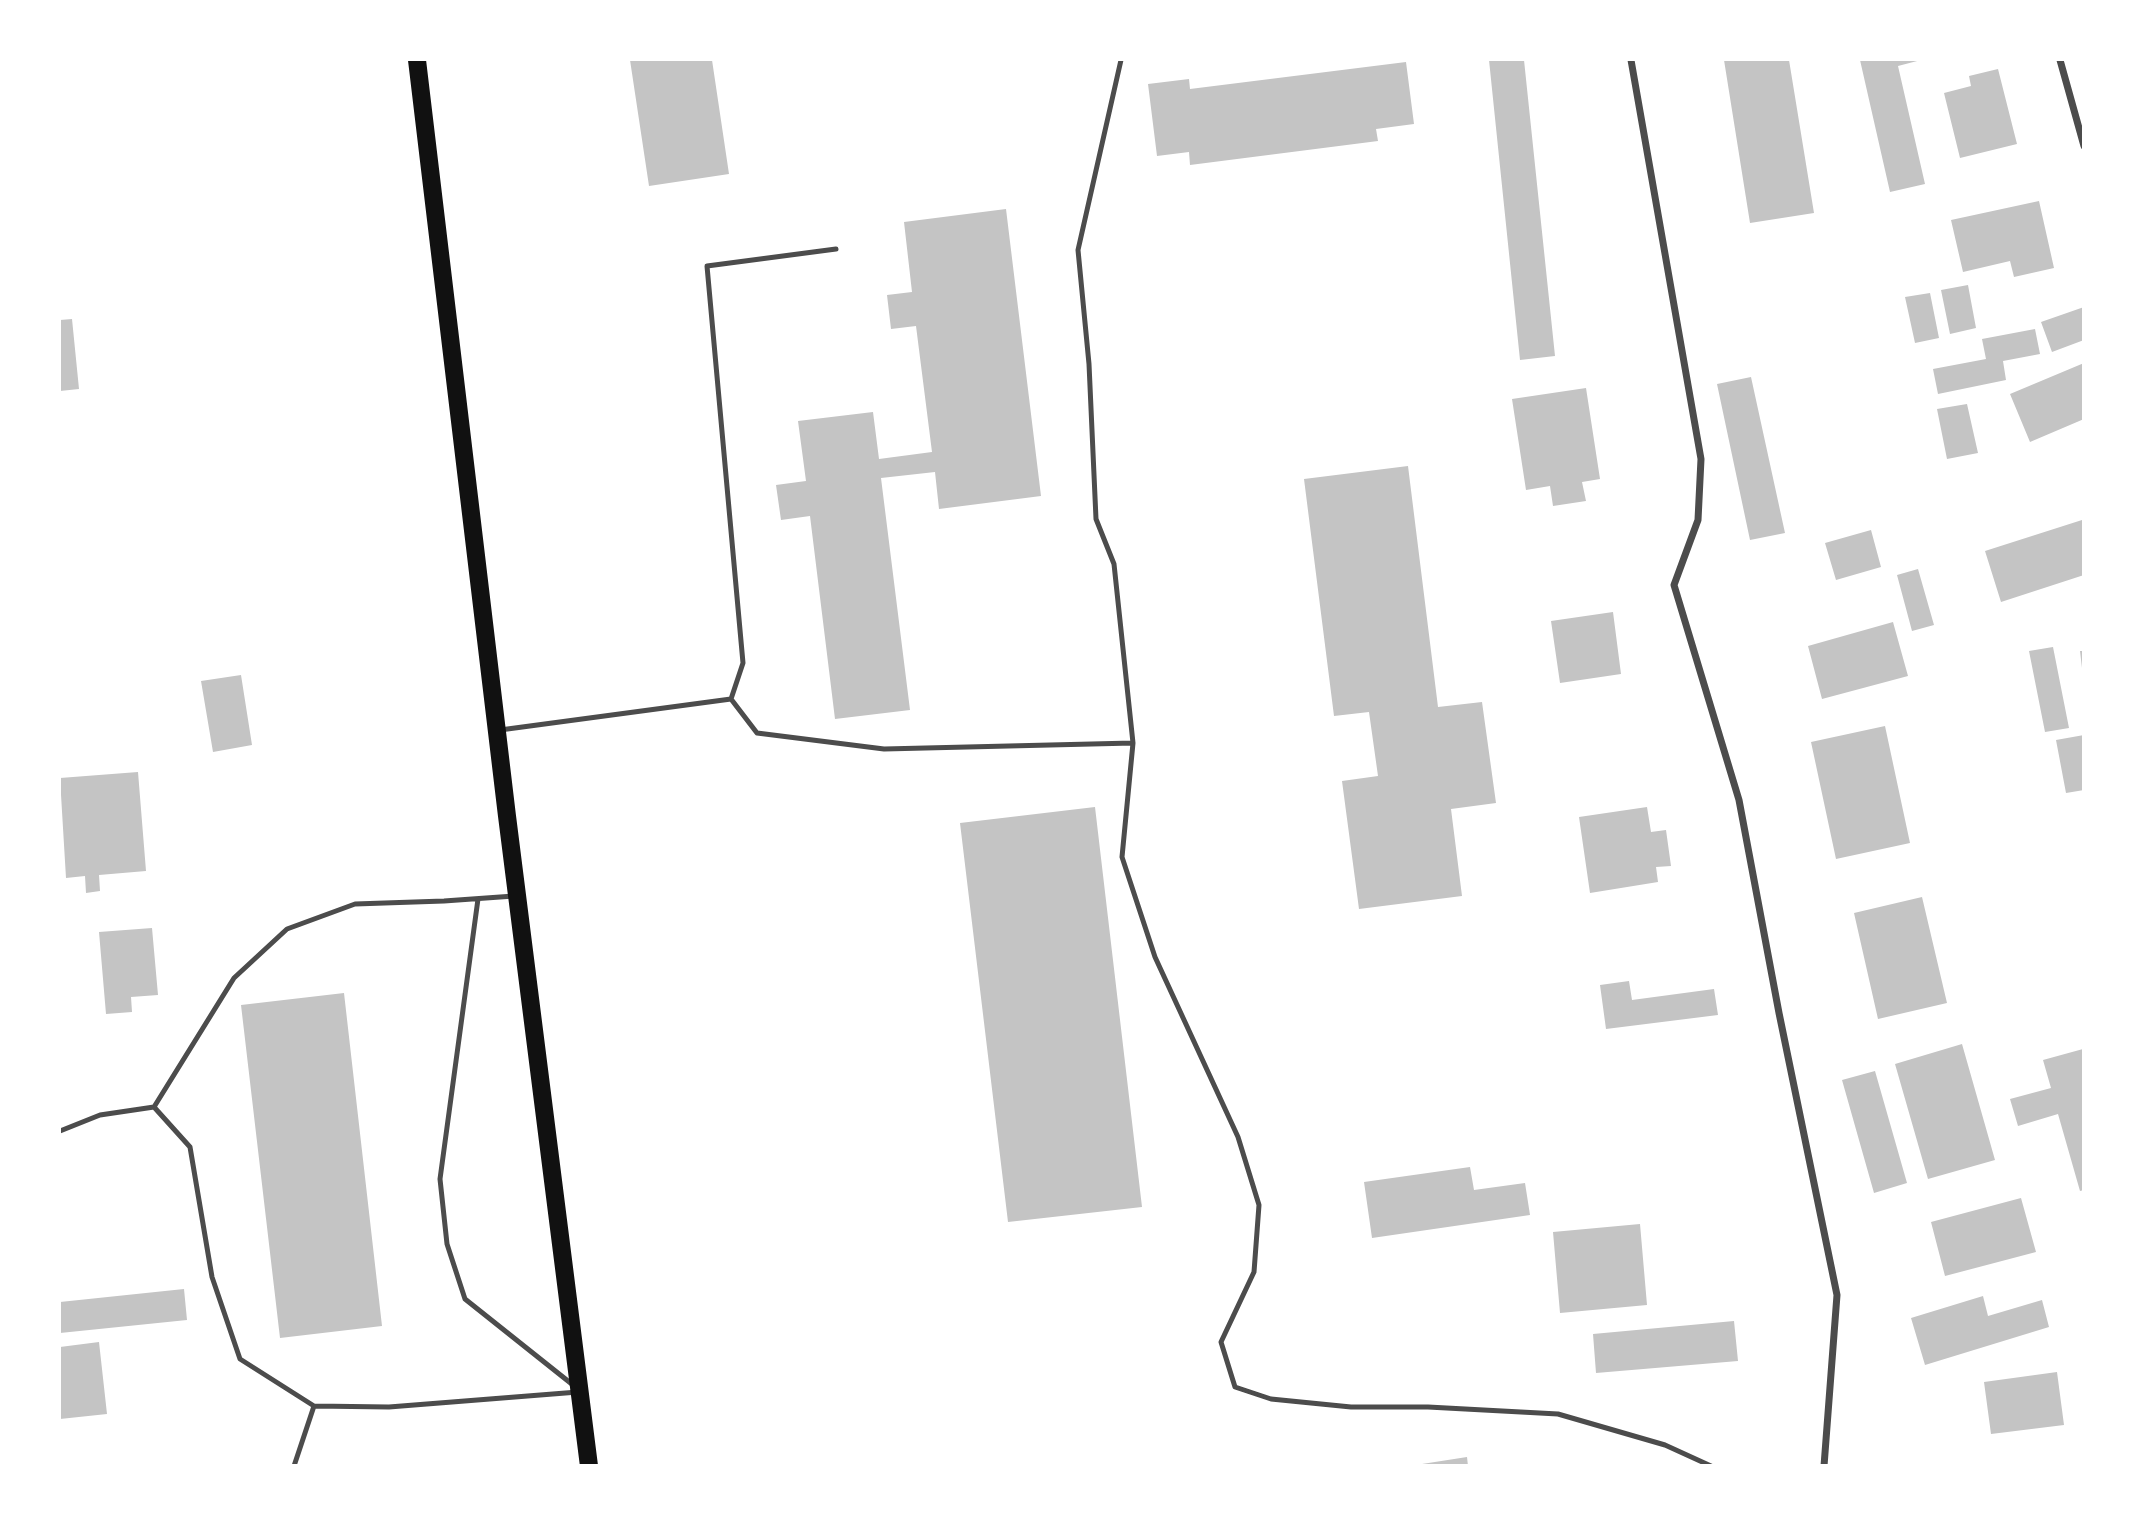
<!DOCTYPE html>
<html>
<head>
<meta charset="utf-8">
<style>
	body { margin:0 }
	#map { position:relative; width:2143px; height:1525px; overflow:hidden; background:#fff; font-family:Ubuntu,sans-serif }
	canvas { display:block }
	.frame { position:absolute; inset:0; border:61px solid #fff; pointer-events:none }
</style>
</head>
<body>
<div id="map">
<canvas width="2143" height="1525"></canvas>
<div class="frame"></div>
</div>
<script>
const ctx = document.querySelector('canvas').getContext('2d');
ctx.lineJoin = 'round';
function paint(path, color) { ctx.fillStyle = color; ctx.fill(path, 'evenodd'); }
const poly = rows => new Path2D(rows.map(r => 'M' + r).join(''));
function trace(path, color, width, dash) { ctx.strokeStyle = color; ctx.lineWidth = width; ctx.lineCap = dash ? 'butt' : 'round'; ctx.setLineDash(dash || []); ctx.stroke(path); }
paint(poly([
	[630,60,712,60,729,174,649,186],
	[1489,60,1524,60,1555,356,1520,360],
	[1724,60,1789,60,1814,213,1750,223],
	[1860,60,1921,60,1898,66,1925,184,1890,192],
	[1406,62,1414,124,1376,129,1378,141,1190,165,1189,152,1157,156,1148,84,1189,79,1190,89],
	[1998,69,2017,144,1960,158,1944,93,1971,86,1969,76],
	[2039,201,2054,268,2014,277,2010,261,1963,272,1951,220],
	[1006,209,1041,496,939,509,935,472,881,478,910,710,835,719,810,516,781,520,776,485,806,481,798,421,873,412,879,459,932,452,916,326,891,329,887,295,912,292,904,222],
	[1968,285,1976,328,1950,334,1941,290],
	[1930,293,1939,338,1915,343,1905,297],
	[2084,307,2084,340,2052,352,2041,322],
	[72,319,79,389,60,391,60,320],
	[2035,329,2040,354,2003,361,2006,380,1938,394,1933,369,1986,359,1982,339],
	[2084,363,2084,419,2030,442,2010,394],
	[1751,377,1785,533,1750,540,1717,384],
	[1586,388,1600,479,1582,482,1586,501,1553,506,1550,486,1526,490,1512,399],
	[1967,404,1978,453,1947,459,1937,409],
	[1408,466,1438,707,1482,702,1496,803,1451,809,1462,896,1359,909,1342,781,1378,776,1369,712,1334,716,1304,479],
	[2082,520,2084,525,2084,575,2001,602,1985,551],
	[1871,530,1881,567,1836,580,1825,543],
	[1918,569,1934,625,1912,631,1897,575],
	[1613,612,1621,674,1560,683,1551,621],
	[1893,622,1908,676,1822,699,1808,646],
	[2053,647,2069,728,2045,732,2029,651],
	[2080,651,2084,651,2084,668,2082,668],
	[241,675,252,745,213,752,201,681],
	[1885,726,1910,843,1836,859,1811,742],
	[2084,735,2084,790,2066,793,2056,740],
	[138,772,146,871,99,875,100,891,86,893,85,876,66,878,60,778],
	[1095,807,1142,1207,1008,1222,960,823],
	[1647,807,1651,832,1666,830,1671,866,1656,867,1658,882,1590,893,1579,817],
	[1922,897,1947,1003,1878,1019,1854,913],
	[152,928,158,995,131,997,132,1012,106,1014,99,932],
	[1629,981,1632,1000,1714,989,1718,1015,1606,1029,1600,985],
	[344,993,382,1326,280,1338,241,1005],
	[1962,1044,1995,1160,1928,1179,1895,1064],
	[2083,1049,2084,1190,2080,1191,2058,1114,2018,1126,2010,1099,2051,1088,2043,1060],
	[1875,1071,1907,1183,1874,1193,1842,1080],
	[1470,1167,1474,1190,1525,1183,1530,1215,1372,1238,1364,1182],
	[2021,1198,2036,1252,1945,1276,1931,1222],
	[1640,1224,1647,1305,1560,1313,1553,1232],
	[184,1289,187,1320,60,1333,60,1302],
	[1983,1296,1988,1316,2042,1300,2049,1327,1925,1365,1911,1318],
	[1734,1321,1738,1361,1596,1373,1593,1334],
	[99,1342,107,1414,60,1419,60,1347],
	[2057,1372,2064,1425,1991,1434,1984,1382],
	[1467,1457,1468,1466,1423,1466,1422,1464]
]), '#c4c4c4');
trace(poly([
	[731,699,757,733,884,749,1133,743,1114,564,1096,519,1089,364,1078,250,1121,60],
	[500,730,731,699,743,663,707,266,836,249],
	[1133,743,1122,857,1155,957,1238,1137,1259,1205,1254,1272,1221,1342,1235,1387,1271,1399,1351,1407,1428,1407,1558,1414,1665,1445,1711,1466],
	[478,899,440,1179,447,1244,465,1299,573,1385],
	[154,1107,234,978,287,929,355,904,444,901,514,896],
	[60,1131,100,1115,154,1107,190,1147,212,1277,240,1359,314,1406,389,1407,578,1392],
	[294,1466,314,1406]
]), '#4c4c4c', 5);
trace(poly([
	[1631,60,1701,459,1698,520,1674,585,1739,800,1779,1013,1837,1295,1824,1466],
	[2060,60,2084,146]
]), '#4c4c4c', 7);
trace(poly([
	[417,60,507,816,589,1466]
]), '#111', 18);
</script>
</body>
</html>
